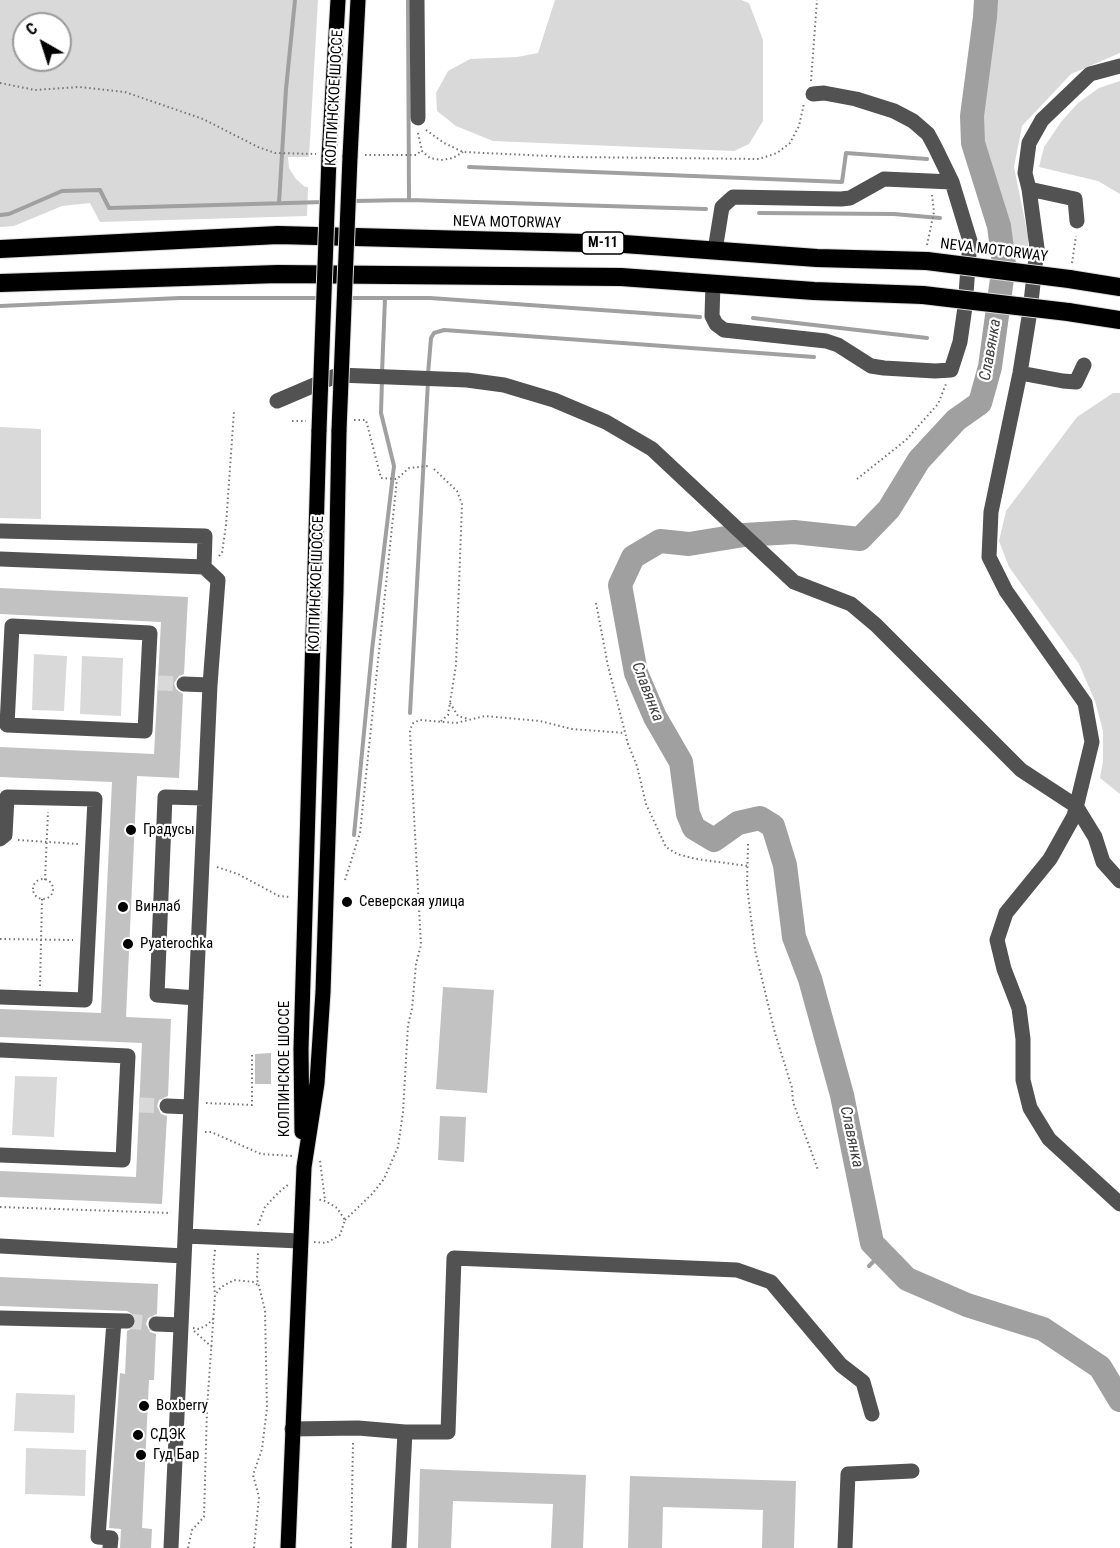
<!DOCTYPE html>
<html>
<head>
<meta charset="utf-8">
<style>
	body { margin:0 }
	#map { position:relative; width:1120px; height:1548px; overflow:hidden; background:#fff; font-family:"Roboto Condensed",sans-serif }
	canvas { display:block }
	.north { position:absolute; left:12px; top:12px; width:60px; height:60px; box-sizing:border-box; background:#fff; border:2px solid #999; border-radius:50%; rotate:321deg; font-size:16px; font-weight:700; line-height:24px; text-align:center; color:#000 }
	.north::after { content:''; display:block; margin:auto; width:21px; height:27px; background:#000; clip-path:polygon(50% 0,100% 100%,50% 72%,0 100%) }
</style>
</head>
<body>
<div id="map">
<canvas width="1120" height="1548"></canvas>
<div class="north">С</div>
</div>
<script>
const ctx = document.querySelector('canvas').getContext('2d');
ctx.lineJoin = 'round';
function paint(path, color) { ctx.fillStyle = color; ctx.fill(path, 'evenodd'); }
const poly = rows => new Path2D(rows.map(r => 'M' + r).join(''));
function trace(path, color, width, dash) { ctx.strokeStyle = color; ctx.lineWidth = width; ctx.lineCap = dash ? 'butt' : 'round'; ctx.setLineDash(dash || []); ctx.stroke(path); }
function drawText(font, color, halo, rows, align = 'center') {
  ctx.font = font + ' "Roboto Condensed",sans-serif'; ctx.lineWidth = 4.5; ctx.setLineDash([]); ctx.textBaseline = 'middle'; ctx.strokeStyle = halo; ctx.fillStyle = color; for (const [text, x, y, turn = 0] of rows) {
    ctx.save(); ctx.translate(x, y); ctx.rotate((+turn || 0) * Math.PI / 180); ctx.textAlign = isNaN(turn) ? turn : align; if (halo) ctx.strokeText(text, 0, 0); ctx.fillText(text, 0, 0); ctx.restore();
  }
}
paint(poly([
	[0,0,318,0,309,157,288,157,289,168,296,179,305,187,308,187,307,216,100,222,90,203,62,206,14,226,0,227],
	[24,24,60,24,60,60,24,60],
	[555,0,741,0,749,3,763,40,763,121,749,144,734,151,493,141,456,126,437,111,436,93,448,71,470,59,517,57,538,53],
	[996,0,1120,0,1120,53,1071,74,1022,126,1014,167,1028,236,1028,253,1005,251,1004,226,979,135],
	[1120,81,1120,194,1098,181,1039,167,1044,147,1061,122,1078,103,1099,88],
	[1113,393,1120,393,1120,794,1100,778,1103,761,1103,731,1095,701,1079,664,1009,567,999,541,1006,511,1077,417],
	[0,427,41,429,41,519,0,518],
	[34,654,67,656,64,711,32,710],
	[82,656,123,658,121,716,80,714],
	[15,1076,57,1077,54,1137,12,1135],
	[16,1393,75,1395,74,1433,14,1431],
	[26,1448,86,1450,85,1496,25,1494]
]), '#d9d9d9');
trace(poly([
	[408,0,409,200],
	[469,167,842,182,846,153,927,159],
	[353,201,409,200,706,209],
	[279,203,286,89,295,0],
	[759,213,894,214,940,218],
	[0,215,9,214,62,191,100,190,109,208,324,202],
	[349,298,430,298,700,317],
	[0,306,180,298,320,298],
	[753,318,927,338],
	[382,373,385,298],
	[428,374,431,338,434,333,444,330,814,357],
	[410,713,428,381],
	[354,835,372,650,394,466,381,413,382,380],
	[869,1266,882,1253]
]), '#a0a0a0', 4);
trace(poly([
	[986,0,985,17,972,116,973,143,999,226,1004,264,990,367,980,403,956,420,919,460,889,509,860,539,794,532,744,535,689,544,660,541,633,557,620,585,636,673,655,717,681,762,688,814,694,828,714,840,738,823,760,818,773,826,785,865,794,937,810,979,842,1095,872,1243,907,1279,967,1305,1043,1329,1100,1367,1120,1400]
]), '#a0a0a0', 24);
paint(poly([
	[0,588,188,597,184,674,179,676,174,683,176,689,183,694,179,778,137,776,126,1017,171,1019,168,1096,159,1100,157,1106,161,1114,167,1116,162,1204,0,1197,0,1171,136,1177,142,1043,0,1037,0,1009,101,1013,112,782,0,777,0,747,154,754,161,622,0,614],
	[443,987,494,990,487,1093,436,1089],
	[271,1053,271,1084,255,1084,255,1054],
	[440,1116,466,1117,464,1162,438,1160],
	[0,1277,158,1284,157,1314,148,1318,146,1324,150,1332,156,1334,154,1380,149,1380,142,1528,152,1529,151,1548,120,1548,121,1529,109,1528,120,1373,125,1374,127,1331,136,1326,135,1316,127,1311,0,1306],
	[420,1469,586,1475,583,1548,551,1548,553,1504,453,1501,451,1548,418,1548],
	[630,1476,796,1481,794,1548,762,1548,763,1510,663,1507,662,1548,628,1548]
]), '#c2c2c2');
trace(poly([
	[158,683,184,684],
	[139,1105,167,1106],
	[127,1321,156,1324]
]), '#d9d9d9', 15, [15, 8]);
const major = poly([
	[329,157,338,0],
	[350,157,358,0],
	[302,1132,301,1049,319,430],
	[288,1548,304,1167,317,1083,323,992,336,591,339,430]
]);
const highway = poly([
	[0,249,278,235,624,244,817,258,927,261],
	[1069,279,1120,287],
	[0,283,278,274,621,277,814,291,923,295],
	[1068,312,1120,320]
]);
trace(major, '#dbdbdb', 17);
trace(highway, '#dbdbdb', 20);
trace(poly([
	[811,81,817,0],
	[0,83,35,90,79,87,125,92,203,119,258,147,275,153,316,154],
	[426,130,444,143,463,152,571,157,759,159,777,153,790,143,799,126,804,103],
	[418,133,422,151,430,158,441,160,453,158,463,152],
	[365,155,416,155,421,151],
	[927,245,934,212,932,195],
	[1072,263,1076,236],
	[354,420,366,420,381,478,397,479,409,468,428,466],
	[292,421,306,421],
	[434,469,457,491,462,504,456,665,448,715,440,722],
	[857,479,906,440,938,404,946,384],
	[219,556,222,553,226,525,234,411],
	[596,603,608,666,628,744,637,766,646,804,666,847,677,854,696,859,748,866],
	[450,703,458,716,469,719],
	[18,840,78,844],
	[748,844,747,886,755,950,775,1033,792,1088,793,1102,818,1170],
	[217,867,238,874,279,896,291,897],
	'33 889a10 10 0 1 1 20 0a10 10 0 1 1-20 0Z',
	[45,880,48,812],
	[345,880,360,833,397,479],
	[0,939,73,940],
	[40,986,42,899],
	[206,1103,252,1105,252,1053],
	[205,1132,211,1132,261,1154,293,1156],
	[320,1161,325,1200],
	[0,1207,171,1213],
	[345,1220,372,1194,384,1179,398,1147,403,1112,408,1025,412,1009,416,964,421,945,412,778,410,732,412,724,419,720,456,723,485,716,540,721,572,729,625,733],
	[258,1225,265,1207,278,1193,290,1183],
	[314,1242,326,1243,340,1235,345,1220,337,1208,325,1201,317,1199],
	[215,1250,213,1271,215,1295],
	[193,1328,199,1329,207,1325,214,1318],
	[194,1331,212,1347],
	[188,1548,192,1530,204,1517,207,1408,215,1295,221,1287,234,1280,254,1282,259,1286],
	[254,1548,259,1497,253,1475,262,1449,267,1408,265,1310,257,1279,258,1252],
	[351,1548,353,1443]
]), '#747474', 2, [1.5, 3]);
trace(poly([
	[417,0,418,118],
	[1120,66,1090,74,1042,120,1029,143,1025,173,1029,189,1037,248,1030,311,1020,373,991,512,989,557,1006,591,1085,703,1092,742,1074,816,1050,859,1006,913,997,940,1004,969,1019,1008,1023,1039,1023,1080,1030,1108,1049,1139,1120,1204],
	[1029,189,1075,199,1077,221],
	[715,250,722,207,733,197,841,199,850,198,884,179,952,182],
	[713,283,712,316,716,324,724,330,826,341,838,345,871,366,884,368,935,371,951,370,960,342,965,307,970,241,952,182,935,147,928,134,913,121,894,111,856,99,824,93,813,94],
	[1020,373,1063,381,1076,382,1084,365],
	[277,401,338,375,467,380,504,385,554,400,606,422,652,449,794,582,851,604,876,625,1021,770,1076,806,1095,837,1103,862,1120,881],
	[0,531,205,536,204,567],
	[0,559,204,567,218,580,210,685,171,1548],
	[12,626,150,633,145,731,7,725,12,626],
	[184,684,210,685],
	[0,839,5,835,7,797,95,799,85,1000,0,997],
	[196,998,157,995,165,797,205,798],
	[0,1050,128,1056,123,1160,0,1155],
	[167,1106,191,1107],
	[185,1236,300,1241],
	[0,1246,184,1256],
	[0,1318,127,1321],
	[156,1324,181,1325],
	[292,1429,358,1428,405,1432],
	[110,1548,111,1538,98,1537,114,1321],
	[399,1548,405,1432,448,1432,454,1258,737,1270,771,1282,841,1365,863,1382,872,1414],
	[845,1548,848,1474,912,1471]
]), '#525252', 15);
trace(major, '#000', 15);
trace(highway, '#000', 18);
const majorBridge = poly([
	[319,430,329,157],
	[339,430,350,157]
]);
const highwayBridge = poly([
	[927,261,1069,279],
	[923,295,1068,312]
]);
trace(majorBridge, '#dbdbdb', 17, []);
trace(highwayBridge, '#dbdbdb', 20, []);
trace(majorBridge, '#000', 15);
trace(highwayBridge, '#000', 18);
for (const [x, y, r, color] of [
	[131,830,6,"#000"],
	[347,902,6,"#000"],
	[123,907,6,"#000"],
	[128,944,6,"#000"],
	[144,1406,6,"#000"],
	[138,1435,6,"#000"],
	[141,1455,6,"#000"]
]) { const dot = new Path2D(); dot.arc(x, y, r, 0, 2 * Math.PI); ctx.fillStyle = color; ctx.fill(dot); trace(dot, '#fff', 2); }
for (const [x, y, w] of [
	[603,243,42]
]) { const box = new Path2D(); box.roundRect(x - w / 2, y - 11, w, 22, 4.5); ctx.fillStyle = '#fff'; ctx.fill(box); trace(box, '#000', 1.5); }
drawText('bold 14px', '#000', null, [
	["М-11",603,243]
]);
drawText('15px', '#000', '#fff', [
	["КОЛПИНСКОЕ ШОССЕ",335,98,-87],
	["NEVA MOTORWAY",507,223,1],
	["NEVA MOTORWAY",994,251,7],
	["КОЛПИНСКОЕ ШОССЕ",317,584,-88],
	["КОЛПИНСКОЕ ШОССЕ",285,1069,-90]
]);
drawText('15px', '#000', '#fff', [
	["Градусы",143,830],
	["Северская улица",359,902],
	["Винлаб",135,907],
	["Pyaterochka",140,944],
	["Boxberry",156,1406],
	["СДЭК",150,1435],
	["Гуд Бар",153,1455]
], 'left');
drawText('italic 16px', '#414141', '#fff', [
	["Славянка",991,350,-80],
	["Славянка",647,692,69],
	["Славянка",851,1137,78]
]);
</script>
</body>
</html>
